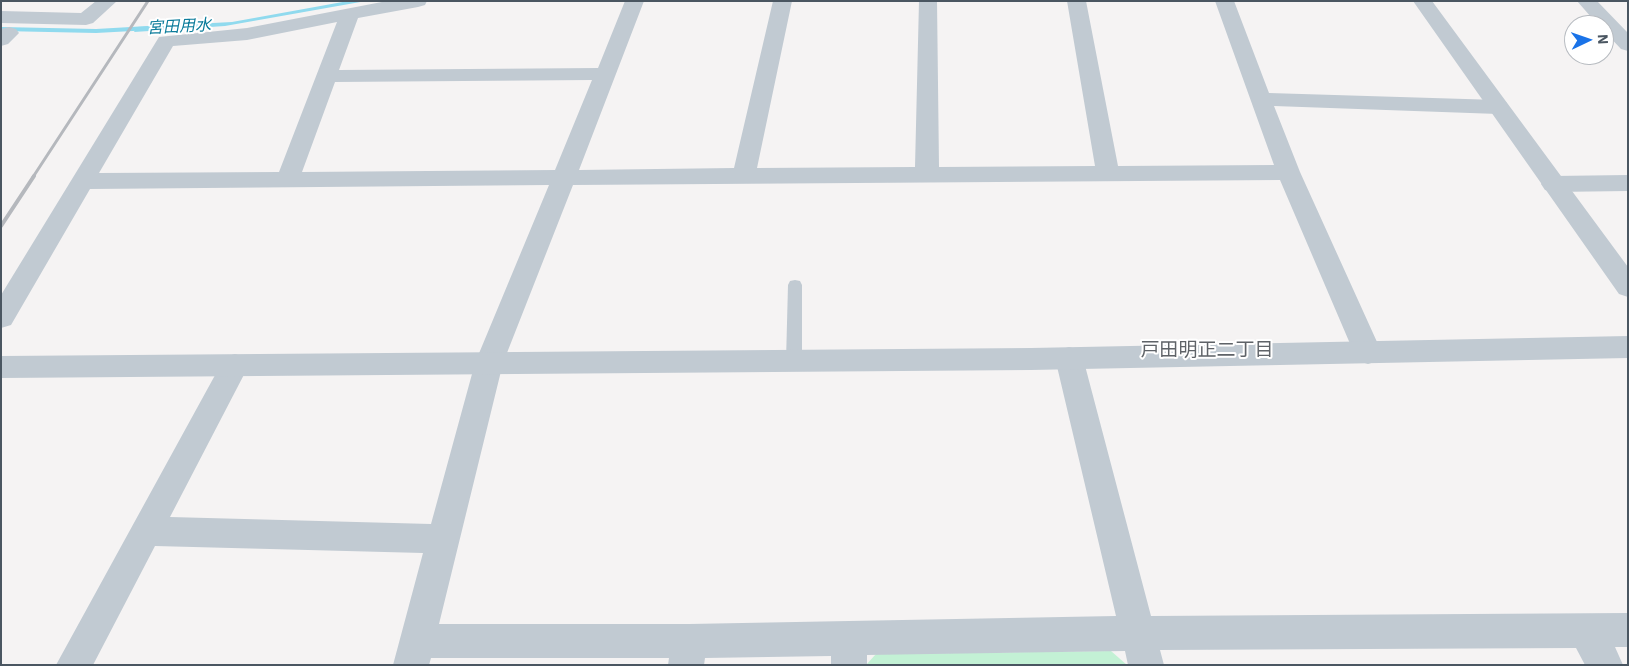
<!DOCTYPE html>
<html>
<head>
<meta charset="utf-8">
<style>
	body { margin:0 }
	#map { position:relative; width:1629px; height:666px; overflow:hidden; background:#f5f3f3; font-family:"IBM Plex Sans",sans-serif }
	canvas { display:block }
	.frame { position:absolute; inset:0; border:2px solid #4a5661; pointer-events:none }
	.north { position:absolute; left:1564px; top:15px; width:50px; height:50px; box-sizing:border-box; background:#fff; border:1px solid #b7bbc0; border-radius:50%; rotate:87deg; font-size:14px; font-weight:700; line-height:20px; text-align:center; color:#4a5661 }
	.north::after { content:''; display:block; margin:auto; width:18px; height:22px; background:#1a73e8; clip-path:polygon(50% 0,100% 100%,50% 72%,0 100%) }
</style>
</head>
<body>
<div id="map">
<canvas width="1629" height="666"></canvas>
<div class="frame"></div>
<div class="north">N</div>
</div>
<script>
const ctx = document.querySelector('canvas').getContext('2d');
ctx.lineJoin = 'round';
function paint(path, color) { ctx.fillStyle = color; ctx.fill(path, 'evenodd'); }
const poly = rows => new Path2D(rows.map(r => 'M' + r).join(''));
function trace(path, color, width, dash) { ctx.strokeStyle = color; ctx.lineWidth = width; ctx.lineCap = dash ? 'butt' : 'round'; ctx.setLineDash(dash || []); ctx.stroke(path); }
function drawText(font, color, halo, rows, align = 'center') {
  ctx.font = font + ' "IBM Plex Sans","Noto Sans JP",sans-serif'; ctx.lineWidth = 4; ctx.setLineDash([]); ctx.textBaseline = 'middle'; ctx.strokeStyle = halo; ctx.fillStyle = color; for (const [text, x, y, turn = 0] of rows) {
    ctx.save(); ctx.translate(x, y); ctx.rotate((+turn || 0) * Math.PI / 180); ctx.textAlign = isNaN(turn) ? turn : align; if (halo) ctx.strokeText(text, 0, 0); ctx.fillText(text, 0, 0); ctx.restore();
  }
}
paint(poly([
	[1111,651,1127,665,866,665,876,654]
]), '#c3f1d5');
paint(poly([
	[348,1,366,1,225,26,134,32,137,27,232,22]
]), '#90daee');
paint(poly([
	[148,26,151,26,151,30,96,33,1,31,1,27,96,29,148,26]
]), '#90daee');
paint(poly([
	[795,280,800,281,802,285,802,361,799,365,794,367,789,365,786,361,788,285,790,281,795,280]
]), '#c1cad2');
paint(poly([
	[96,1,117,1,93,23,86,25,1,23,1,11,81,13,96,1],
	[387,1,427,1,425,5,418,7,358,18,339,70,598,68,625,1,644,1,579,170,734,168,773,1,792,1,757,168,915,167,919,1,937,1,939,167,1095,166,1067,1,1086,1,1118,166,1274,165,1215,1,1234,1,1269,93,1498,100,1506,102,1509,107,1506,112,1498,114,1274,106,1300,172,1382,353,1378,361,1368,364,1358,361,1354,353,1280,180,573,185,503,363,439,624,689,624,1116,616,1055,358,1059,350,1069,347,1079,350,1083,358,1151,616,1628,613,1628,647,1615,647,1623,665,1585,665,1576,648,1160,650,1164,665,1128,665,1125,651,867,655,867,665,831,665,831,656,705,658,704,665,668,665,669,658,431,658,429,665,393,665,423,553,155,546,93,665,56,665,225,357,235,354,245,357,249,365,170,517,431,524,475,363,549,185,90,189,11,325,1,328,1,295,159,37,247,28,387,1],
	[337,22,279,172,99,173,173,46,247,40,337,22],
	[592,80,555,170,302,172,335,82,592,80],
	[1577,1,1597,1,1628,33,1628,51,1621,49,1604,31,1604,25,1598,25,1577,1],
	[9,27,16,29,19,33,8,44,1,46,1,29,9,27],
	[1628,175,1628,191,1553,192,1545,190,1541,184,1545,178,1553,176,1628,175]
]), '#c1cad2');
paint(poly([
	[1413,1,1432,1,1628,267,1628,297,1619,294,1413,1],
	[1628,336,1628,358,1031,370,1,378,1,356,1031,348,1628,336]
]), '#c1cad2');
trace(poly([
	[33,177,148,1]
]), '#b5b8bd', 3);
trace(poly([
	[1,226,34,176]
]), '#b5b8bd', 4);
drawText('italic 16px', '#0c7c9b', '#fff', [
	["宮田用水",179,27,-3]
]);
drawText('19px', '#5f6368', '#fff', [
	["戸田明正二丁目",1207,351]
]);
</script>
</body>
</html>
